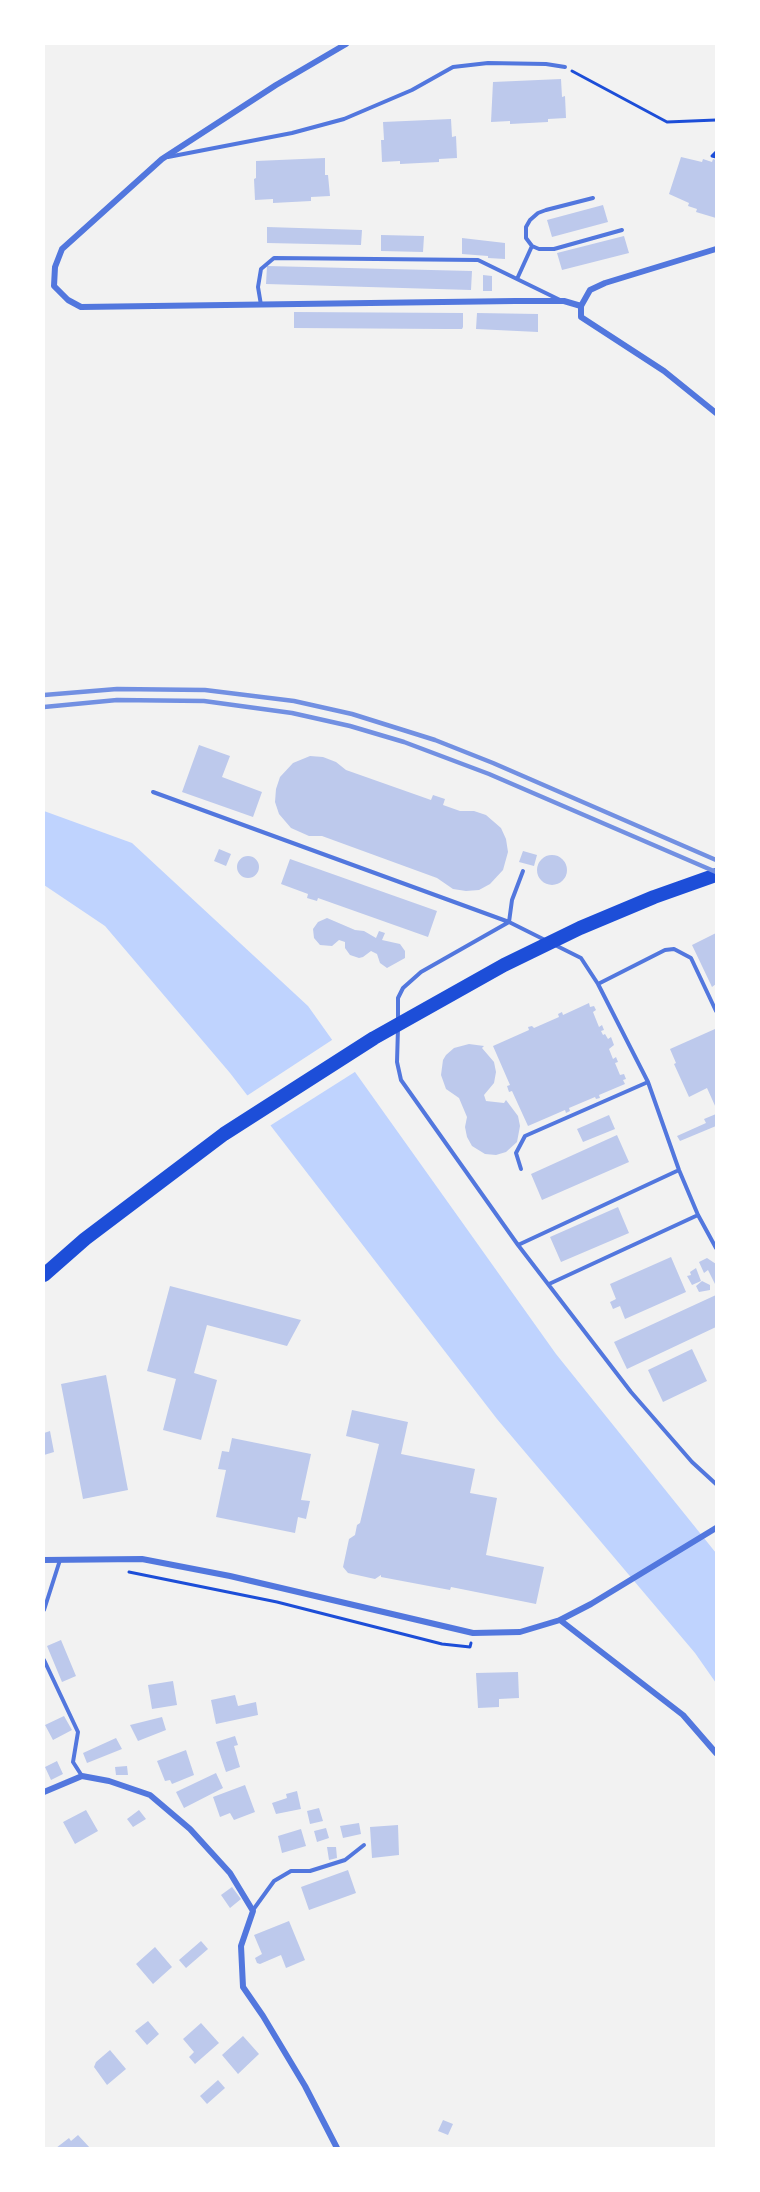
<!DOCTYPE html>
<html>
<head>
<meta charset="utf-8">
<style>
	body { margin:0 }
	#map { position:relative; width:760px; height:2192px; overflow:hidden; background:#f2f2f2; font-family:Overpass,sans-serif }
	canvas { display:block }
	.frame { position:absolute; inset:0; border:45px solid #fff; pointer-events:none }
</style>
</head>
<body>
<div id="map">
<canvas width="760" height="2192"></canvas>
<div class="frame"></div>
</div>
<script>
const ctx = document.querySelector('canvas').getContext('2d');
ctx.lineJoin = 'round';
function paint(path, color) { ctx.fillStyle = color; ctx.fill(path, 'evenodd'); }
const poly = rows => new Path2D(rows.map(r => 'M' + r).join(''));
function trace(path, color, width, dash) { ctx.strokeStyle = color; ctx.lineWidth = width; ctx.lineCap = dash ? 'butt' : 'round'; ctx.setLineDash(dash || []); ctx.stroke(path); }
paint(poly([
	[44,811,132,843,308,1006,556,1354,716,1553,716,1683,695,1653,497,1419,230,1073,105,926,44,885]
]), '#bfd3fe');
paint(poly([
	[335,1038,358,1070,268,1127,245,1097]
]), '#f2f2f2');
paint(poly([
	[561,79,562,97,565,96,566,118,548,119,548,122,510,124,510,121,491,122,493,82],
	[451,119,452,137,456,136,457,158,439,159,439,162,400,164,400,161,382,162,381,140,384,140,383,122],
	[681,157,702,162,703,159,712,162,713,159,716,160,716,218,696,212,697,209,688,206,689,203,669,194],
	[325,158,325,175,328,175,330,196,311,197,311,201,273,203,273,199,255,200,254,179,256,178,256,161],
	[603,205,608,222,552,237,547,220],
	[267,227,362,230,361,245,267,243],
	[381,235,424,236,423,252,381,251],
	[624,236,629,253,562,270,557,253],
	[462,238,505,243,505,259,488,258,488,256,462,254],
	[267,266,472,271,471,290,266,284],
	[483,275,492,276,492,291,483,291],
	[294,312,463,313,463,327,462,329,446,329,294,328],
	[477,313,538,314,538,332,476,329],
	[199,745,230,756,222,777,262,792,253,817,182,792],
	[310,756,323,757,336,762,346,770,431,800,433,795,445,799,443,805,460,811,474,811,486,815,501,828,506,839,508,852,503,870,490,884,479,890,466,891,453,889,437,878,322,836,309,836,291,828,279,814,275,802,276,789,280,777,293,763],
	[219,849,231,854,226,866,214,861],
	[523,851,537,855,534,866,519,862],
	'537 870a15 15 0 1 1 30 0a15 15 0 1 1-30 0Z',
	'237 867a11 11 0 1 1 22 0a11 11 0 1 1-22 0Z',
	[290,859,437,911,428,937,318,898,317,901,307,898,308,894,281,884],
	[327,918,355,930,364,931,376,938,379,931,385,933,382,940,400,944,405,951,405,958,387,968,380,963,377,954,371,951,363,957,359,958,350,955,345,948,345,942,339,940,332,946,320,945,314,938,313,929,318,922],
	[716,933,716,984,712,987,692,945],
	[589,1003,590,1007,594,1006,596,1010,593,1012,599,1027,602,1025,604,1030,601,1031,603,1035,605,1034,608,1039,611,1037,614,1045,609,1049,613,1059,616,1057,618,1062,615,1063,620,1075,624,1074,626,1079,623,1080,625,1084,599,1095,600,1098,596,1099,595,1097,569,1108,570,1111,566,1113,565,1110,528,1126,512,1091,509,1092,507,1086,510,1085,493,1046,529,1030,528,1027,532,1026,534,1028,559,1017,558,1014,562,1012,563,1015],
	[715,1029,716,1031,716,1108,707,1088,689,1097,674,1064,676,1063,670,1049],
	[469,1044,484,1046,482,1048,494,1062,496,1072,494,1083,484,1095,486,1101,504,1103,506,1100,518,1116,520,1126,517,1142,506,1152,496,1155,485,1154,472,1146,467,1137,465,1127,467,1117,459,1098,446,1089,441,1075,443,1060,446,1055,454,1048],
	[716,1114,716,1126,680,1141,677,1136,706,1123,704,1119],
	[609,1115,615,1129,583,1142,577,1129],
	[617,1135,629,1162,542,1200,531,1174],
	[618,1207,629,1233,561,1262,550,1237],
	[671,1257,686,1292,625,1319,620,1306,613,1309,610,1302,616,1299,610,1284],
	[707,1258,716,1264,716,1286,708,1270,704,1273,699,1262],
	[696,1268,701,1281,692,1285,687,1276,691,1275,690,1272],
	[702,1281,710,1285,710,1290,699,1292,696,1286],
	[170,1286,301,1320,287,1346,207,1325,194,1373,217,1380,201,1440,163,1430,176,1379,147,1371],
	[716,1295,716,1327,627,1369,614,1342],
	[692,1349,707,1381,663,1402,648,1370],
	[106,1375,128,1490,83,1499,61,1384],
	[352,1410,408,1422,401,1454,475,1469,470,1493,497,1498,486,1555,544,1567,536,1604,451,1587,450,1590,381,1577,381,1575,375,1579,348,1573,343,1567,349,1539,355,1535,357,1525,360,1523,379,1444,346,1436],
	[50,1431,54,1452,44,1455,44,1433],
	[232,1438,311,1454,301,1500,310,1501,306,1519,298,1517,295,1533,216,1517,226,1470,218,1469,222,1451,229,1452],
	[61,1640,76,1676,62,1682,47,1646],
	[518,1672,519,1698,499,1699,499,1707,478,1708,476,1673],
	[173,1681,177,1705,152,1709,148,1685],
	[235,1695,238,1706,256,1702,258,1715,216,1724,211,1700],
	[64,1716,72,1730,53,1740,45,1725],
	[162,1717,166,1730,138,1741,130,1725],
	[235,1736,238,1745,234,1746,240,1767,226,1772,216,1742],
	[116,1738,122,1749,87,1763,83,1753],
	[186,1750,194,1775,172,1784,170,1780,165,1781,157,1761],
	[57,1761,63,1774,51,1780,45,1767],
	[127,1766,128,1775,116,1775,115,1767],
	[216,1773,223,1788,184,1808,176,1792],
	[245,1785,255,1812,234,1820,230,1813,220,1817,213,1797],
	[297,1791,301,1809,276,1814,272,1803,287,1798,286,1794],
	[319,1808,323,1821,310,1824,307,1811],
	[86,1810,98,1831,75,1844,63,1822],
	[139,1810,146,1819,133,1827,127,1819],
	[359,1823,361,1834,343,1838,340,1826],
	[398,1825,399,1855,372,1858,370,1827],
	[326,1828,329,1838,317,1842,314,1831],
	[301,1829,306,1846,282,1853,278,1836],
	[327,1847,336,1847,337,1858,329,1860],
	[348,1870,356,1893,309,1910,301,1887],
	[232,1887,241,1899,230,1908,221,1895],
	[289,1921,305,1960,286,1968,281,1955,260,1964,257,1963,255,1958,262,1954,254,1935],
	[201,1941,208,1949,186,1968,179,1960],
	[155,1947,172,1967,153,1984,136,1964],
	[148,2021,159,2034,147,2045,135,2031],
	[201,2023,219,2043,195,2064,189,2057,194,2052,183,2039],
	[243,2036,259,2054,238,2074,222,2055],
	[110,2050,126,2069,107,2085,94,2067,96,2062],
	[218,2080,225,2088,207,2104,200,2096],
	[443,2120,453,2124,448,2135,438,2131],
	[78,2135,90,2148,56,2148,69,2138,71,2141]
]), '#bdc9ec');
trace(poly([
	[572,71,667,122,716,120],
	[716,152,712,156,716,157],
	[129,1572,277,1602,442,1644,470,1647,471,1643]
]), '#1d4ed8', 3);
trace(poly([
	[168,157,292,133,344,119,412,90,453,67,488,63,546,64,565,67],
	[532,246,539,249,554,249,622,230],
	[517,279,532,246,526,238,526,227,530,220,538,213,546,210,593,198],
	[261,305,258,287,261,269,274,258,478,260,560,300],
	[153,792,509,922,545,940],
	[555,945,581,958,598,984,648,1082,679,1170,698,1215,716,1248],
	[598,984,665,950,674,949,691,958,716,1011],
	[398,1020,398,998,403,988,421,972,509,922,512,900,523,871],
	[398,1028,397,1062,401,1080,518,1245,631,1392,692,1462,716,1484],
	[521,1169,516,1153,525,1136,648,1082],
	[518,1245,679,1170],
	[549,1284,698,1215],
	[44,1610,60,1560],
	[44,1660,78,1732,73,1762,82,1776],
	[253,1910,274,1881,291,1871,310,1871,345,1860,364,1845]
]), '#5277de', 4);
trace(poly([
	[346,44,276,85,162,159,62,249,55,267,54,286,68,300,81,307,515,301,564,301,581,306],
	[716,249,605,283,590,290,581,306,581,317,664,371,716,413],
	[44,1560,142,1559,230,1576,473,1633,520,1632,560,1620,591,1604,716,1528],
	[560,1620,683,1715,716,1753],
	[44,1792,82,1776,109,1781,150,1795,190,1829,230,1873,253,1911,241,1946,243,1987,263,2016,305,2086,337,2148]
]), '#5277de', 6);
trace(poly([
	[44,1275,85,1239,224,1134,374,1038,504,965,580,928,654,897,716,875]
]), '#1d4ed8', 14);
trace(poly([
	[44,695,117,689,205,690,294,701,352,714,435,740,493,763,716,860],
	[44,707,117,700,204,701,292,713,350,726,404,742,489,774,716,872]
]), '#7290e2', 4.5);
</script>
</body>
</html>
